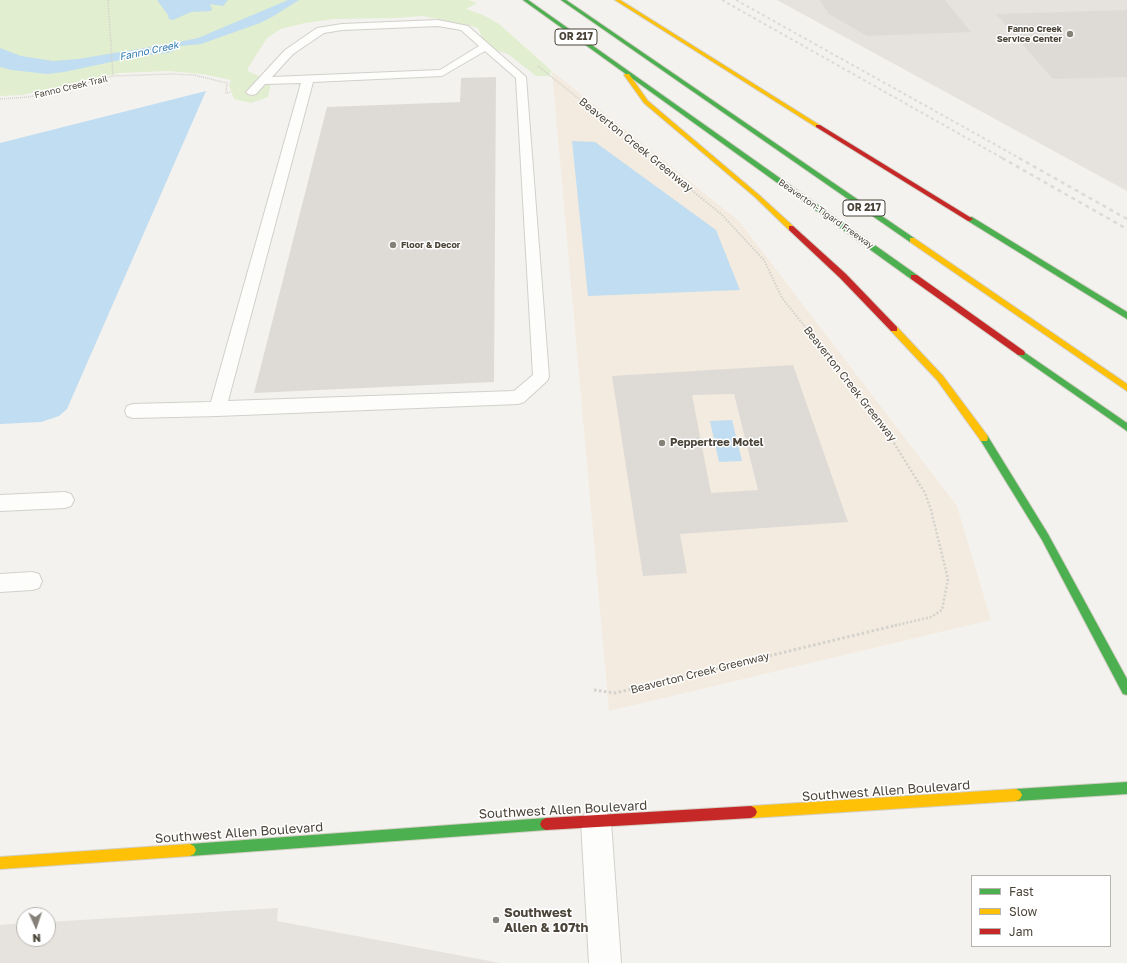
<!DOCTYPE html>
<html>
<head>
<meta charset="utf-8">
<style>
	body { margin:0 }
	#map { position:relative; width:1127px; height:963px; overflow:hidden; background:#f4f2ee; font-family:"Golos Text",sans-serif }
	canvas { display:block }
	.legend { position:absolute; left:971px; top:875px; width:140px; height:72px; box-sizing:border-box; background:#fff; border:1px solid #b7b4b0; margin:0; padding:5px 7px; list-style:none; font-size:12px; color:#4b4439 }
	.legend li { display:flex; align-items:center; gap:8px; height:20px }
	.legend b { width:20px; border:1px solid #b7b4b0 }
	.north { position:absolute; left:16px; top:907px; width:40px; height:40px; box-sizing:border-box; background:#fff; border:1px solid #b7b4b0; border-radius:50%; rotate:177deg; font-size:11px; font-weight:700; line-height:16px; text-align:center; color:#4b4439 }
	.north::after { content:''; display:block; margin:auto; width:14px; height:18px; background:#868178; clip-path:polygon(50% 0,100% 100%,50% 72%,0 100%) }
</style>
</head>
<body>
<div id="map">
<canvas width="1127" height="963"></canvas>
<ul class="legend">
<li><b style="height:5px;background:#4caf50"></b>Fast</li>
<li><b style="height:5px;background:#ffc107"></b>Slow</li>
<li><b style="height:5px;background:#c62828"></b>Jam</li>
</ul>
<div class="north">N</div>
</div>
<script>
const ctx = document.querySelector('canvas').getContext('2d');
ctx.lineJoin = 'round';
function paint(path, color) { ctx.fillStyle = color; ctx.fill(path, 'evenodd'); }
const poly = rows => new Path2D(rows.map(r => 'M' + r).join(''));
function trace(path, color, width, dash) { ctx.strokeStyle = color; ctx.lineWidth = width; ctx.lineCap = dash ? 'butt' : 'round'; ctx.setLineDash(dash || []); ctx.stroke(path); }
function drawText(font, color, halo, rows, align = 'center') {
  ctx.font = font + ' "Golos Text",sans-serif'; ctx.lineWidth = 3; ctx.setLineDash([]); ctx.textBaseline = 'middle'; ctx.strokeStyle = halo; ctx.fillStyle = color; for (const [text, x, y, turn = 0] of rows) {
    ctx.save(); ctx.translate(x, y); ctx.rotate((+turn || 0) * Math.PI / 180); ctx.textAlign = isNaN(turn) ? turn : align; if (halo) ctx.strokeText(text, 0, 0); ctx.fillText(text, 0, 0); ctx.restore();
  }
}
paint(poly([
	[552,71,739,221,957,506,991,620,609,711]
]), '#f3ebdf');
paint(poly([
	[777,0,1127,0,1127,191],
	[278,908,277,921,500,963,0,963,0,925,24,923,24,939,48,939,48,922]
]), '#e6e2de');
paint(poly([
	[0,0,469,0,477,3,466,9,483,15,499,24,552,71,549,76,536,76,508,54,486,47,478,28,471,26,423,16,395,18,334,19,305,23,281,29,267,38,248,68,248,71,271,82,268,97,251,103,234,99,229,85,231,80,203,74,168,71,119,73,22,95,0,96]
]), '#e1eecf');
paint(poly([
	[157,0,228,0,223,6,210,4,212,9,211,11,191,12,173,20,169,19,168,15],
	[288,0,299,0,272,17,260,23,201,44,179,46,174,51,168,53,139,56,64,72,47,74,12,70,0,67,0,48,21,56,53,61,78,59,169,44,198,38],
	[206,91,67,409,59,416,41,422,0,424,0,143],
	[572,141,595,142,716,230,740,290,588,296],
	[732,420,742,461,719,462,710,421]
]), '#c0ddf1');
paint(poly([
	[820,0,945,0,971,32,867,36,829,14],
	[1127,10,1127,77,1053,79,996,14],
	[496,77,494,382,254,393,327,107,460,102,461,78],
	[793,365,848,522,680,534,687,573,643,576,612,376],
	[734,394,758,490,711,493,692,395]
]), '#dedbd6');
const lane = poly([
	[438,20,468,26,526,77,549,377,547,381,524,402,518,404,217,416,133,418,127,416,125,411,127,406,133,404,211,402,301,83,265,84,256,94,252,95,248,94,246,92,248,90,285,50,317,28,342,24,438,20],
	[438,26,461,30,479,46,440,70,272,77,293,54,324,33,342,30,438,26],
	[485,51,516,78,533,375,514,391,228,401,313,82,442,76,485,51],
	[65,492,71,494,74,500,71,506,65,508,0,511,0,495,65,492],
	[32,572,39,574,42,581,39,588,32,590,0,592,0,574,32,572]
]);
const street = poly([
	[596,806,606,811,611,821,621,963,589,963,581,821,586,811,596,806]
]);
const fast = poly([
	[523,0,528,0,917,275,917,279,911,279,523,0],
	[561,0,566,0,914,238,914,242,910,242,561,0],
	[968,217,972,217,1127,312,1127,319,968,221,968,217],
	[1021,350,1127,423,1127,431,1018,355,1017,353,1018,351,1021,350],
	[984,434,987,435,1048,534,1127,679,1127,695,1123,694,1042,540,981,441,980,438,981,435,984,434],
	[1127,782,1127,794,1016,801,1012,799,1010,795,1012,791,1016,789,1127,782],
	[546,818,550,820,552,824,550,828,546,830,190,856,186,854,184,850,186,846,190,844,546,818]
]);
const slow = poly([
	[615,0,620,0,821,126,816,127,615,0],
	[625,74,629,74,648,101,759,195,793,226,793,230,789,230,755,197,644,103,624,75,625,74],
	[910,238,914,238,1127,384,1127,391,910,242,910,238],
	[894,326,897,327,943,376,987,435,988,438,987,441,981,441,937,380,891,331,890,329,894,326],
	[1016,789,1020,791,1022,795,1020,799,1016,801,751,818,747,816,745,812,747,808,751,806,1016,789],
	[190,844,194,846,196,850,194,854,190,856,0,869,0,857,190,844]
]);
const jam = poly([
	[816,125,820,125,973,219,970,221,968,221,816,127,816,125],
	[789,226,793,226,846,274,897,327,897,331,891,331,840,278,789,230,789,226],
	[911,275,917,275,1024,351,1025,353,1024,355,1018,355,911,279,911,275],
	[751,806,755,808,757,812,755,816,751,818,546,830,542,828,540,824,542,820,546,818,751,806]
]);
trace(lane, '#d2d0cb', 2);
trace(street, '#d2d0cb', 2);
trace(fast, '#d3cfc5', 2);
trace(slow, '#d3cfc5', 2);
trace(jam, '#d3cfc5', 2);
trace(poly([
	[108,0,113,76],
	[538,66,654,159],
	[0,99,29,97,113,76,173,74,194,75,227,83,226,93,231,92]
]), '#d3d2cc', 1.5, [1, 1]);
trace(poly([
	[652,158,721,214,764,260,782,298,835,364]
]), '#d3d2cc', 2, [1.5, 1.5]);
trace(poly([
	[834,363,879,419,925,493,931,510,948,579,942,610,931,617,893,626]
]), '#d3d2cc', 2.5, [2, 2]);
trace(poly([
	[594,690,615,693,897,625]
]), '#d3d2cc', 3, [2.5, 2.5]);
paint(lane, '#fdfdfc');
paint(street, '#fdfdfc');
paint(fast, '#4caf50');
paint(slow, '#ffc107');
paint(jam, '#c62828');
trace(poly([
	[722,0,1004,159],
	[736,0,1021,159]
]), '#dbdbda', 2, [3, 3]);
trace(poly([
	[1002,158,1127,229],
	[1019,158,1127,219]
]), '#dbdbda', 2.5, [4, 4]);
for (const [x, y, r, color] of [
	[1070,34,4,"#868178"],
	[393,245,4,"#868178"],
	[662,443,4,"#868178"],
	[496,920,4,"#868178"]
]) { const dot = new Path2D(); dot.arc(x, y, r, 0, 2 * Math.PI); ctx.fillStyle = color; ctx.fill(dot); trace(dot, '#fff', 1.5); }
drawText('bold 9px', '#4b4439', '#fff', [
	["Fanno Creek",1062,29],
	["Service Center",1062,39],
	["Floor & Decor",401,245,"left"]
], 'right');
drawText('9px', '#4b4439', '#fff', [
	["Fanno Creek Trail",71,87,-13],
	["Beaverton-Tigard Freeway",826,214,35]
]);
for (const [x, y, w] of [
	[576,37,42],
	[864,208,42]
]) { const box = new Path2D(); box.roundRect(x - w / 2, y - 8, w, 16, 3); ctx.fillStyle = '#fff'; ctx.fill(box); trace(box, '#4b4439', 1); }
drawText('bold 10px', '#4b4439', null, [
	["OR 217",576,37],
	["OR 217",864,208]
]);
drawText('italic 10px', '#2e7ab2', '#fff', [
	["Fanno Creek",149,51,-12]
]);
drawText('11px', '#4b4439', '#fff', [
	["Beaverton Creek Greenway",636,145,39],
	["Beaverton Creek Greenway",850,384,52],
	["Beaverton Creek Greenway",700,673,-14]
]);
drawText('bold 11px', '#4b4439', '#fff', [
	["Peppertree Motel",670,443]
], 'left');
drawText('13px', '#4b4439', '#fff', [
	["Southwest Allen Boulevard",886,791,-4],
	["Southwest Allen Boulevard",563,810,-3],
	["Southwest Allen Boulevard",239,833,-4]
]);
drawText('bold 13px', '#4b4439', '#fff', [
	["Southwest",504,913],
	["Allen & 107th",504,928]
], 'left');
</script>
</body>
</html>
